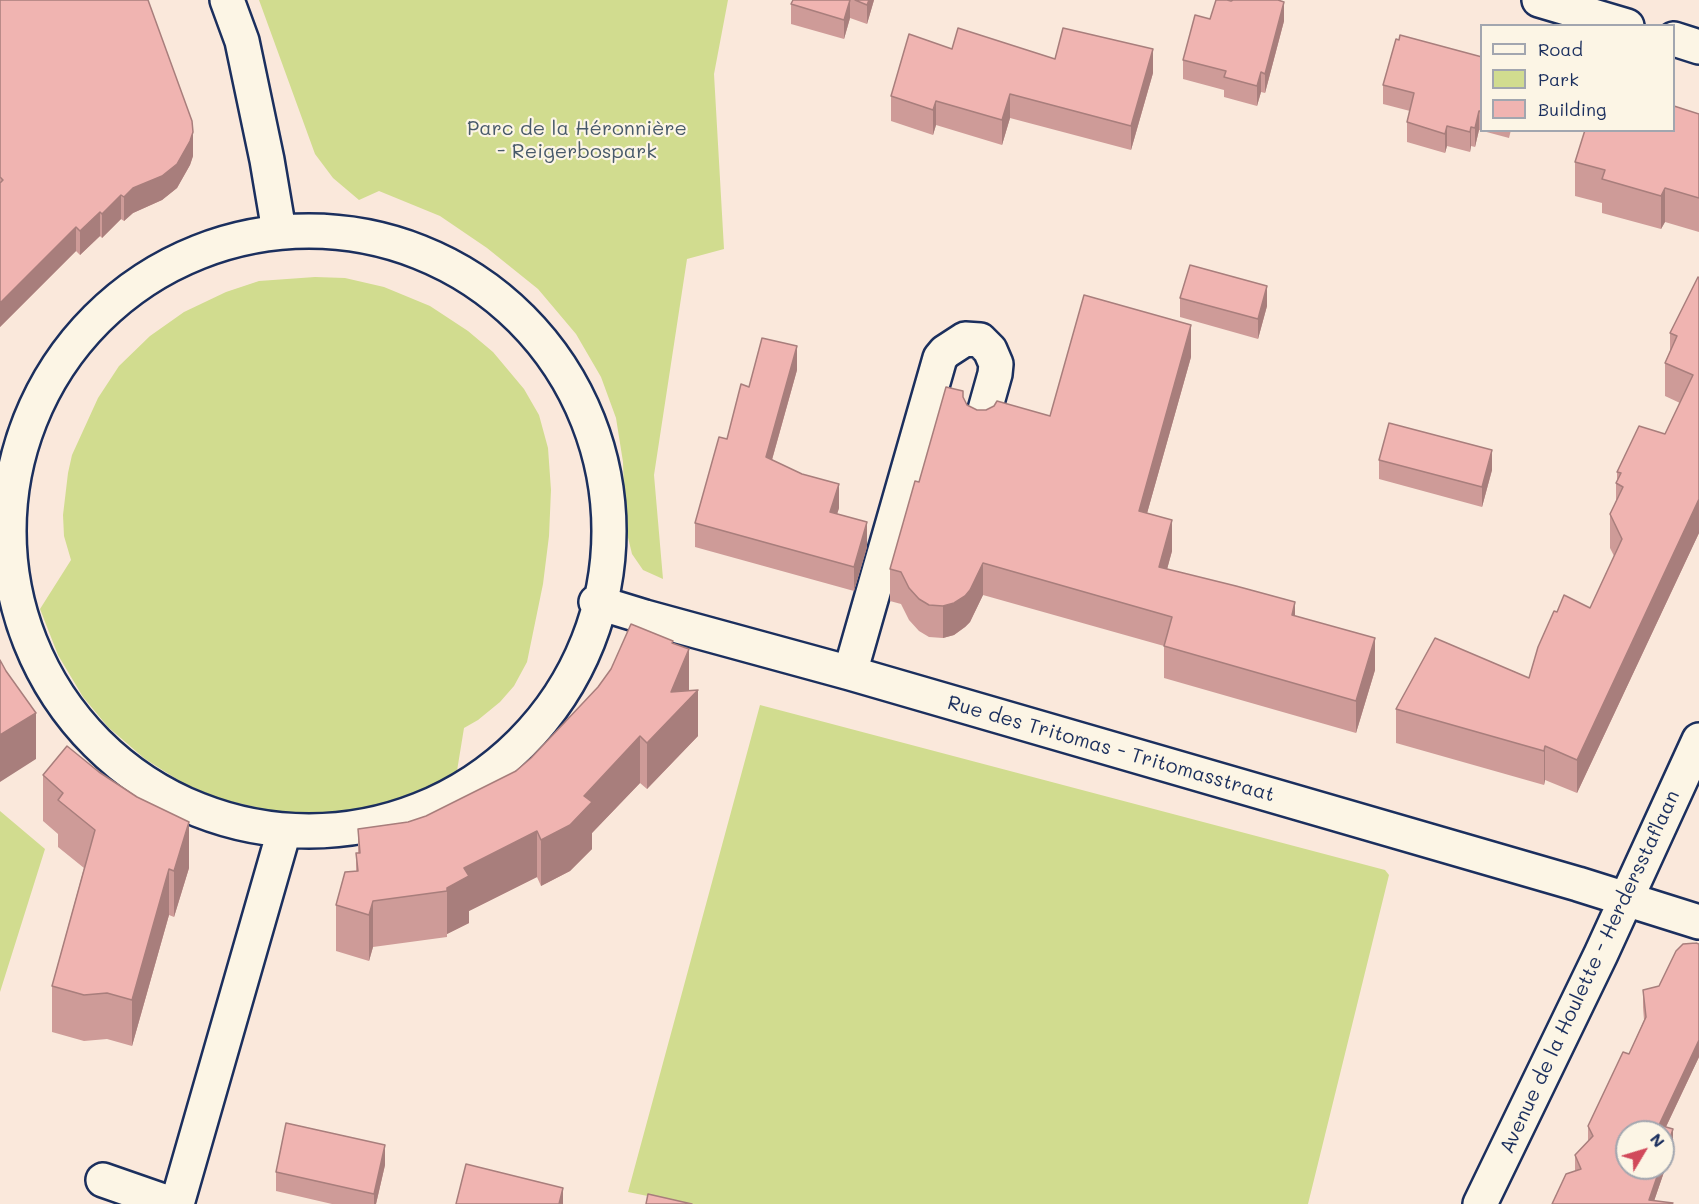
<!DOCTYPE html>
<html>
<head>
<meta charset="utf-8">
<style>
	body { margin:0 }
	#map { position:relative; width:1699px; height:1204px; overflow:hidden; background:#fae8db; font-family:Mali,sans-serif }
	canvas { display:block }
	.legend { position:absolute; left:1480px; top:24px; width:195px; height:108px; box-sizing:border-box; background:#fcf5e5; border:2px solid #a2a6af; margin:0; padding:8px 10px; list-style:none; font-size:18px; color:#1b2f5e }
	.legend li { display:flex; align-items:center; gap:12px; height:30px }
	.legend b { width:30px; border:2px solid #a2a6af }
	.north { position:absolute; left:1615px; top:1120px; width:60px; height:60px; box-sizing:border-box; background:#fcf5e5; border:2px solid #a2a6af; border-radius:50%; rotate:52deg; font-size:16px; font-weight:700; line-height:24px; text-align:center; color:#1b2f5e }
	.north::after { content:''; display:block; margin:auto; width:21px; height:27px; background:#d1495b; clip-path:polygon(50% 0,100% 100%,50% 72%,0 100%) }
</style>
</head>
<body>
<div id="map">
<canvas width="1699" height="1204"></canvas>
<ul class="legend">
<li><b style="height:8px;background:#fcf5e5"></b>Road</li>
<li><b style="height:16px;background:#d1dc8f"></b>Park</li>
<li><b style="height:16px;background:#f0b4b1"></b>Building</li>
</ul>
<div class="north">N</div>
</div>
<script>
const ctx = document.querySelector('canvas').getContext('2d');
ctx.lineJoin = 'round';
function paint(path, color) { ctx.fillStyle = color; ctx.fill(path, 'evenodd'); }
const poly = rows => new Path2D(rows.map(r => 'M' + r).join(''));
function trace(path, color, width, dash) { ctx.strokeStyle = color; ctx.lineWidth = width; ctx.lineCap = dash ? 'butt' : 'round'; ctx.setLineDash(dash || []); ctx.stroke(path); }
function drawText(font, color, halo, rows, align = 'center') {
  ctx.font = font + ' Mali,sans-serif'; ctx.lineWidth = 4.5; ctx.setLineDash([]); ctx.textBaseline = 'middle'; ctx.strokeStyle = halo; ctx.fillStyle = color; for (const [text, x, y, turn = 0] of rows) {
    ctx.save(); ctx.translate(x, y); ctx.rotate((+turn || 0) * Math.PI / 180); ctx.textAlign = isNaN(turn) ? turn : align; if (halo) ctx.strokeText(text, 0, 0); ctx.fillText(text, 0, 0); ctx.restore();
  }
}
paint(poly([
	[259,0,728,0,714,74,724,249,687,259,654,475,663,579,643,570,632,554,625,525,623,462,616,418,601,377,576,334,538,289,487,248,440,216,379,191,359,200,333,178,315,154],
	[315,277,345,278,384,287,430,306,468,331,493,352,524,389,539,415,548,448,551,490,549,536,543,584,527,662,514,686,500,702,478,720,464,728,456,777,429,789,373,808,343,812,278,812,220,799,183,783,145,759,108,727,83,697,58,655,40,609,71,560,64,536,63,515,68,473,72,455,98,398,119,366,150,336,184,312,226,292,259,281],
	[760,705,1385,870,1389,875,1308,1204,687,1204,628,1192],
	[0,811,45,849,0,992]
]), '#d1dc8f');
const minor = poly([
	[227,0,242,41,267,160,279,231],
	[1539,0,1627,26],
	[1674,39,1699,47],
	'9 531a300 300 0 1 1 600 0a300 300 0 1 1-600 0Z',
	[596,602,645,617,850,673,1578,884,1699,922],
	[850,673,940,358,945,352,965,339,980,340,990,350,996,364,995,374,981,424],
	[103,1180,172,1204],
	[177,1204,283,835],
	[1480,1204,1601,954,1699,740]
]);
trace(minor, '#1b2f5e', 38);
trace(minor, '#fcf5e5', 33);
paint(poly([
	[0,0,193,156,190,165,177,188,162,200,133,213,124,221,121,219,102,238,100,236,80,255,76,251,0,327],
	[793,0,874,0,867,24,850,18,844,39,791,24,791,4],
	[1210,19,1284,21,1265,93,1261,92,1257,106,1224,97,1224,90,1183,79,1183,60],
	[1482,57,1482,130,1511,130,1509,138,1479,130,1475,147,1471,146,1470,152,1447,146,1445,153,1407,142,1407,122,1410,111,1383,104,1383,85],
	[1055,59,1153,73,1131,150,1010,118,1002,145,936,125,933,135,891,121,891,96],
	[1699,114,1699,232,1665,222,1661,229,1602,213,1602,203,1575,196,1575,162],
	[1699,278,1699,533,1577,793,1545,780,1544,785,1396,743,1396,709,1529,678,1557,612,1590,608,1614,556,1610,548,1610,514,1616,503,1616,483,1617,481,1617,472,1665,434,1680,403,1665,396,1665,363,1670,351,1670,333],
	[1180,298,1267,306,1258,339,1180,317],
	[1191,357,1147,513,1172,551,1167,569,1375,670,1356,733,1164,678,1164,646,983,595,970,622,965,627,954,635,943,638,929,637,919,631,909,620,901,604,890,601,890,569,919,482,963,397,967,405,977,410,1050,416],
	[797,370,772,460,839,508,837,514,867,547,854,591,695,547,695,523,727,439,749,387],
	[1379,460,1492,470,1482,507,1379,479],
	[673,643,689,691,698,736,647,789,640,783,592,833,592,849,570,871,541,886,537,877,469,911,469,923,447,934,447,937,373,947,369,961,336,951,336,905,356,871,356,853,358,853,358,829,408,822,426,816,516,771,531,758,598,687,611,669],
	[43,775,189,868,174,917,169,915,132,1046,107,1039,84,1041,52,1032,52,986,84,868,58,847,58,834,43,821],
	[1699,944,1699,1057,1666,1127,1673,1146,1654,1201,1673,1204,1552,1204,1575,1171,1575,1155,1588,1142,1588,1126,1629,1054,1644,1020,1643,1007,1643,990,1659,986],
	[385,1165,376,1204,332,1204,276,1191,276,1172]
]), '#ce9b98');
paint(poly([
	[850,0,850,18,844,39,844,20],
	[869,0,874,0,867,24,867,5],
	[1284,2,1284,21,1265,93,1265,74],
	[1153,49,1153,73,1131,150,1131,126],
	[1261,72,1261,92,1257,106,1257,86],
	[1010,94,1010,118,1002,145,1002,120],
	[936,101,936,125,933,135,933,110],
	[1479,111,1479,130,1475,147,1475,128],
	[1447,126,1447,146,1445,153,1445,134],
	[1471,127,1471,146,1470,152,1470,132],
	[193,132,193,156,190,165,177,188,162,200,133,213,124,221,124,197],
	[1665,188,1665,222,1661,229,1661,196],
	[121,195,121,219,102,238,102,214],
	[100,212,100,236,80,255,80,231],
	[76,227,76,251,0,327,0,303],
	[1267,286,1267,306,1258,339,1258,319],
	[1191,325,1191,357,1139,542,1139,511],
	[797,346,797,370,766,481,766,457],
	[1492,450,1492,470,1482,507,1482,487],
	[839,484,839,508,830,536,830,512],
	[1699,499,1699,533,1577,793,1577,760],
	[1172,520,1172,551,1159,599,1159,567],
	[867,522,867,547,854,591,854,567],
	[983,563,983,595,970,622,965,627,954,635,943,638,943,606],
	[1295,602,1295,634,1292,615],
	[1375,638,1375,670,1356,733,1356,701],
	[689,649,689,695,698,690,698,736,647,789,647,743,671,692],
	[36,713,36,759,0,782,0,735],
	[640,736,640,783,592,833,592,849,570,871,541,886,541,840,584,796],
	[1545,746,1545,780,1544,785,1544,751],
	[189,822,189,868,174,917,174,871],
	[537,831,537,877,469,911,469,923,447,934,447,888,464,868],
	[169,869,169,915,132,1046,132,1000],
	[373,901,373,947,369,961,369,915],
	[1699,1040,1699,1057,1663,1133,1659,1125],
	[1673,1129,1673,1146,1653,1204,1649,1200,1660,1168,1663,1168,1663,1159],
	[385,1145,385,1165,376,1204,374,1204,374,1194],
	[563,1188,563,1204,559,1204]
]), '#a87e7c');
const building = poly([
	[0,0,148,0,192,121,193,132,190,141,177,164,162,176,133,188,124,197,121,195,102,214,100,212,80,231,76,227,0,303,0,183,3,180,0,177,0,0],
	[793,0,850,0,844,20,791,4,793,0],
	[855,0,869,0,867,5,855,0],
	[1216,0,1227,0,1231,1,1233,0,1278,0,1284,2,1265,74,1261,72,1257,86,1224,77,1226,71,1183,60,1195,15,1210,19,1216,0],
	[958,28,1055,59,1063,28,1153,49,1131,126,1010,94,1002,120,936,101,933,110,891,96,909,34,952,49,958,28],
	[1400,35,1482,57,1482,111,1479,111,1475,128,1471,127,1470,132,1447,126,1445,134,1407,122,1414,93,1383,85,1396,39,1399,40,1400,35],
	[1674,106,1699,114,1699,198,1665,188,1661,196,1602,179,1605,170,1575,162,1585,130,1674,130,1674,106],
	[1190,265,1267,286,1258,319,1180,298,1190,265],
	[1698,277,1699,278,1699,499,1577,760,1545,746,1544,751,1396,709,1435,638,1529,678,1538,647,1554,611,1557,612,1564,595,1590,608,1622,539,1610,514,1623,487,1616,483,1621,473,1617,472,1639,426,1665,434,1693,375,1665,363,1677,336,1670,333,1698,277],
	[1084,295,1191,325,1139,511,1172,520,1159,567,1236,586,1295,602,1292,615,1375,638,1356,701,1164,646,1172,617,983,563,970,590,965,596,954,603,943,606,929,605,919,599,909,588,901,572,890,569,915,481,919,482,946,387,963,391,963,397,967,405,977,410,986,410,994,406,997,401,1050,416,1084,295],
	[762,338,797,346,766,457,802,474,839,484,830,512,867,522,854,567,695,523,719,437,727,439,741,384,749,387,762,338],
	[1389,423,1492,450,1482,487,1379,460,1389,423],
	[631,624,673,641,672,643,689,649,671,692,698,690,647,743,640,736,584,796,592,802,570,825,541,840,537,831,464,868,469,876,447,888,447,891,373,901,369,915,336,905,345,872,358,871,356,853,360,853,358,829,408,822,426,816,516,771,531,758,598,687,611,669,631,624],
	[0,660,6,671,36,713,0,735,0,660],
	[67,746,99,772,137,797,189,822,174,871,169,869,132,1000,107,993,84,995,52,986,95,830,58,800,63,793,43,775,67,746],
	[1696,943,1699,944,1699,1040,1659,1125,1673,1129,1663,1159,1663,1132,1627,1132,1627,1168,1660,1168,1649,1200,1673,1203,1671,1204,1552,1204,1566,1174,1581,1169,1575,1155,1593,1136,1588,1126,1623,1052,1629,1054,1646,1017,1643,990,1659,986,1676,951,1683,944,1696,943],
	[286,1123,385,1145,374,1194,276,1172,286,1123],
	[466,1164,563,1188,559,1204,456,1204,466,1164],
	[648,1194,692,1204,646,1204,648,1194]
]);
paint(building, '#f0b4b1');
trace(building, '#a87e7c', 1.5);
drawText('20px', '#485a6a', '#fcf5e5', [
	["Parc de la Héronnière",577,129],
	["- Reigerbospark",577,152]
]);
drawText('20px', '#1b2f5e', '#fcf5e5', [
	["Rue des Tritomas - Tritomasstraat",1111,749,16],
	["Avenue de la Houlette - Herdersstaflaan",1590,972,-65]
]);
</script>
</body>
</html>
